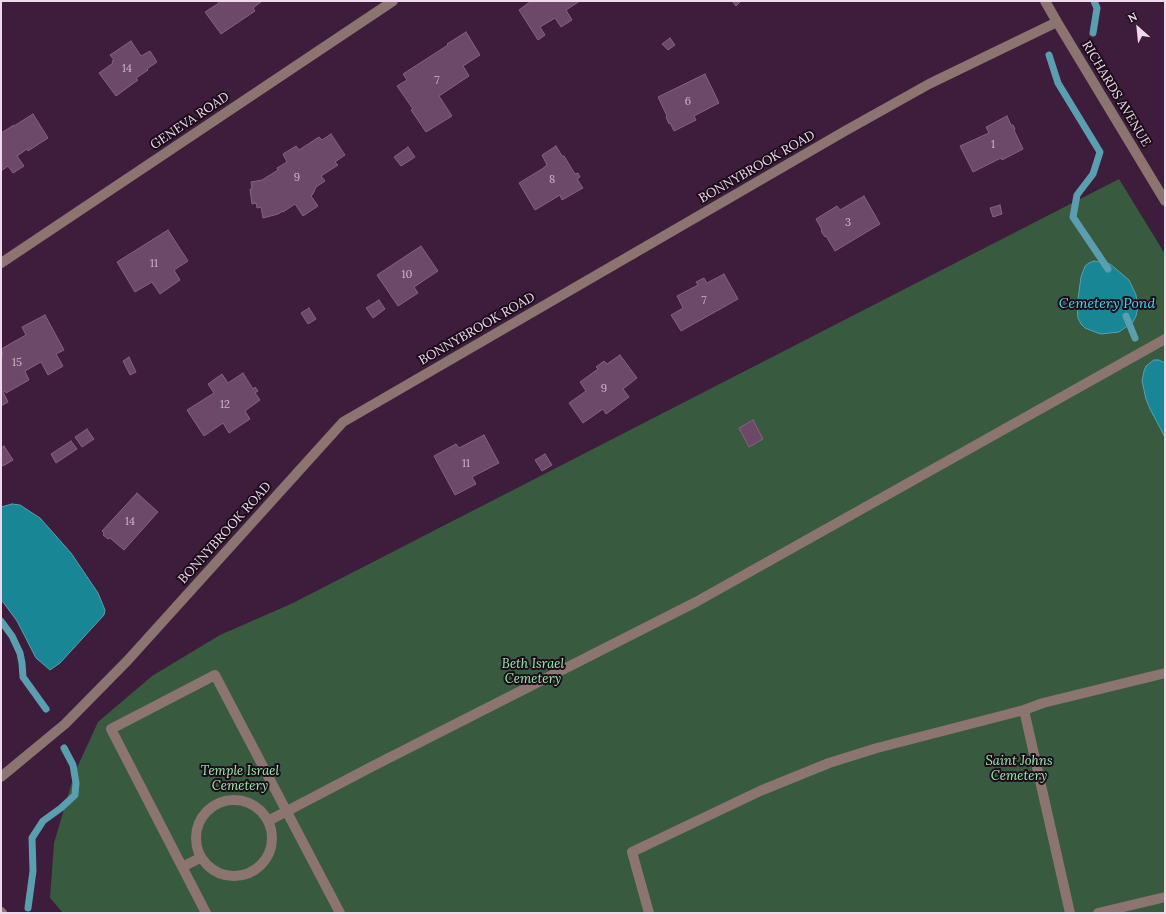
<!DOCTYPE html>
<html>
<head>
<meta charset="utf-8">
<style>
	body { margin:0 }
	#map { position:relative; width:1166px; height:914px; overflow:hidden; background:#3d1d3b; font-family:Lora,serif }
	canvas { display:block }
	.frame { position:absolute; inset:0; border:2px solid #efd9ec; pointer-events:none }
	.north { position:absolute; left:1118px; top:8px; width:40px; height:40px; -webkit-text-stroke:3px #1c0d1b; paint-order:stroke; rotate:333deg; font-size:11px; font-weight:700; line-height:16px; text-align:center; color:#efd9ec }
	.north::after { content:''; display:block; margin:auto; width:14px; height:18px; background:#efd9ec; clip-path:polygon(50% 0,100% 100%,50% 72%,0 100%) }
</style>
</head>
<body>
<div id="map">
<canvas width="1166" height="914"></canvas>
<div class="frame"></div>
<div class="north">N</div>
</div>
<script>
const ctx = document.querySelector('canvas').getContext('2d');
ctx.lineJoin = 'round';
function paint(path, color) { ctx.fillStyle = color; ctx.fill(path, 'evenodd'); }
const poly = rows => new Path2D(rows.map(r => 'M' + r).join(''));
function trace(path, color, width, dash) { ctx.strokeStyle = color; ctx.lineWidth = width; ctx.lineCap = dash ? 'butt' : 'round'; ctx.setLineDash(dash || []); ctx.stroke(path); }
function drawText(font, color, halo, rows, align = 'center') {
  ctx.font = font + ' Lora,serif'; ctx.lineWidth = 4; ctx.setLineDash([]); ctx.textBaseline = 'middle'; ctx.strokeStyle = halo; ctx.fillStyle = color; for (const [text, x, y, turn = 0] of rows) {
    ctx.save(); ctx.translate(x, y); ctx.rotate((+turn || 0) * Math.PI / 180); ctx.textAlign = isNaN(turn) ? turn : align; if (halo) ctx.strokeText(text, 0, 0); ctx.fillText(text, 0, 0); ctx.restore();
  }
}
paint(poly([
	[1119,179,1165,254,1165,913,63,913,50,898,54,843,75,772,98,722,152,676,220,635,293,603]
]), '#385a3f');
const water = poly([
	[1094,261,1110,264,1129,280,1136,295,1138,306,1136,316,1133,322,1119,332,1101,334,1095,332,1085,328,1081,324,1078,318,1077,306,1081,277,1085,266,1089,263,1094,261],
	[1154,360,1159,360,1165,363,1165,437,1150,409,1146,399,1142,381,1144,371,1146,366,1154,360],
	[12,504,20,505,40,518,71,553,98,593,105,610,104,615,60,663,50,670,36,658,17,621,3,602,1,601,1,507,12,504]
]);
paint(water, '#198696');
trace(water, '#599fb0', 1);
trace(poly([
	[1093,33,1097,8,1094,1],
	[1049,55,1058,83,1100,152,1093,174,1077,195,1073,217,1108,269],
	[1126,316,1135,338],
	[1,621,12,636,20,653,22,663,23,677,46,709],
	[28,908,33,871,32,838,43,821,61,808,75,795,76,783,73,765,64,748]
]), '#599fb0', 7);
const building = poly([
	[218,1,262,1,253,8,255,11,221,34,205,12,219,3,218,1],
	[531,1,580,1,566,10,572,20,561,27,555,18,540,27,545,35,538,40,519,10,531,1],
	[732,1,741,1,736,6,732,1],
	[466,32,480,55,463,66,469,76,439,96,452,116,426,132,411,110,413,109,397,86,407,80,403,74,448,45,447,44,466,32],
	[670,38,675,45,668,50,662,44,670,38],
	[131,41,141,56,150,51,157,62,147,69,148,70,136,78,138,80,116,96,99,73,113,63,112,61,114,60,110,55,131,41],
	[705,74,719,103,694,116,696,120,674,131,670,123,669,124,666,117,667,116,658,97,705,74],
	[33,114,48,138,28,151,27,149,17,156,24,166,13,173,8,166,1,171,1,133,14,125,14,126,33,114],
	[1007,116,1011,125,1013,125,1015,129,1014,130,1023,149,1002,160,1001,158,973,172,960,146,989,133,986,127,1007,116],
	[331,134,345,155,335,162,338,165,321,176,325,181,316,187,313,194,311,196,318,206,303,216,295,204,283,212,283,211,278,214,263,218,261,207,257,208,256,203,252,204,250,189,252,189,251,182,262,180,278,170,277,168,287,162,283,154,296,146,299,150,319,137,322,140,331,134],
	[556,146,562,156,564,156,575,174,578,173,580,177,577,179,583,188,562,200,560,195,535,210,519,183,542,169,547,165,542,155,556,146],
	[408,147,415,157,401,166,394,157,408,147],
	[864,196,880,224,835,251,826,236,825,237,821,231,822,230,816,219,837,206,840,210,864,196],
	[1000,205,1002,214,993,217,990,208,1000,205],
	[168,230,188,261,174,270,180,280,160,294,152,282,135,292,117,262,168,230],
	[421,246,438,271,414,287,418,293,398,306,377,275,421,246],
	[724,274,738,299,681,331,671,315,683,308,677,296,698,285,696,282,704,278,707,283,724,274],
	[379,300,385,309,373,318,366,308,379,300],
	[309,308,316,319,308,324,301,313,309,308],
	[45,315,64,350,56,354,63,366,48,375,41,362,25,371,29,380,6,393,5,391,3,392,8,402,1,406,1,356,3,355,1,349,26,335,22,327,45,315],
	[620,355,637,378,623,389,629,397,606,414,603,409,583,423,569,403,586,391,580,382,598,369,596,367,604,361,607,364,620,355],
	[129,357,136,372,130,375,123,361,129,357],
	[243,373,253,389,255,387,258,391,255,393,260,400,245,411,250,419,229,433,223,423,204,436,187,410,214,393,208,384,222,374,228,383,243,373],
	[753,420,763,439,749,447,739,428,753,420],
	[87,429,94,439,82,447,75,437,87,429],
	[484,435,499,463,472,477,476,484,455,495,434,456,456,444,459,448,484,435],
	[71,441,77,449,56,463,51,454,71,441],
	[4,446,13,460,3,466,1,463,1,448,4,446],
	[545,454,552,465,542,471,535,460,545,454],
	[137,493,158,512,124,550,110,538,108,539,103,535,104,533,102,531,137,493]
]);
paint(building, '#6c4869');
trace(building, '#876184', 1);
trace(poly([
	[1045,1,1057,22,1165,201],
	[1,263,393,1],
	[1024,710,1070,913],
	[1,777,65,724,128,660,343,422,845,131,929,84,1057,22],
	'196 838a38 38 0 1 1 76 0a38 38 0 1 1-76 0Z',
	[268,821,375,765,696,602,1165,339],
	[182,867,200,858],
	[1,912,2,913],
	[206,913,111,729,215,675,340,913],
	[649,913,632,852,760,791,829,763,877,748,1024,710,1043,703,1165,673],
	[1098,913,1165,897]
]), '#8c7470', 10);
drawText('11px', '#ceb5cb', null, [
	["14",127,69],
	["7",437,81],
	["6",688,102],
	["1",993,145],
	["9",297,178],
	["8",552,180],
	["3",848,223],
	["11",154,264],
	["10",407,275],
	["7",704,301],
	["15",17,363],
	["9",604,389],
	["12",225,405],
	["11",466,464],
	["14",130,522]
]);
drawText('13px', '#efd9ec', '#1c0d1b', [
	["RICHARDS AVENUE",1116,94,59],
	["GENEVA ROAD",190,121,-34],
	["BONNYBROOK ROAD",757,167,-30],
	["BONNYBROOK ROAD",477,329,-30],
	["BONNYBROOK ROAD",225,533,-48]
]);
drawText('italic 13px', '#99eca9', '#1c0d1b', [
	["Beth Israel",533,664],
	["Cemetery",533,679],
	["Saint Johns",1019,761],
	["Cemetery",1019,776],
	["Temple Israel",240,771],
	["Cemetery",240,786]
]);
drawText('italic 14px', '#46d7ed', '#1c0d1b', [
	["Cemetery Pond",1107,304]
]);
</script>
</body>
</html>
